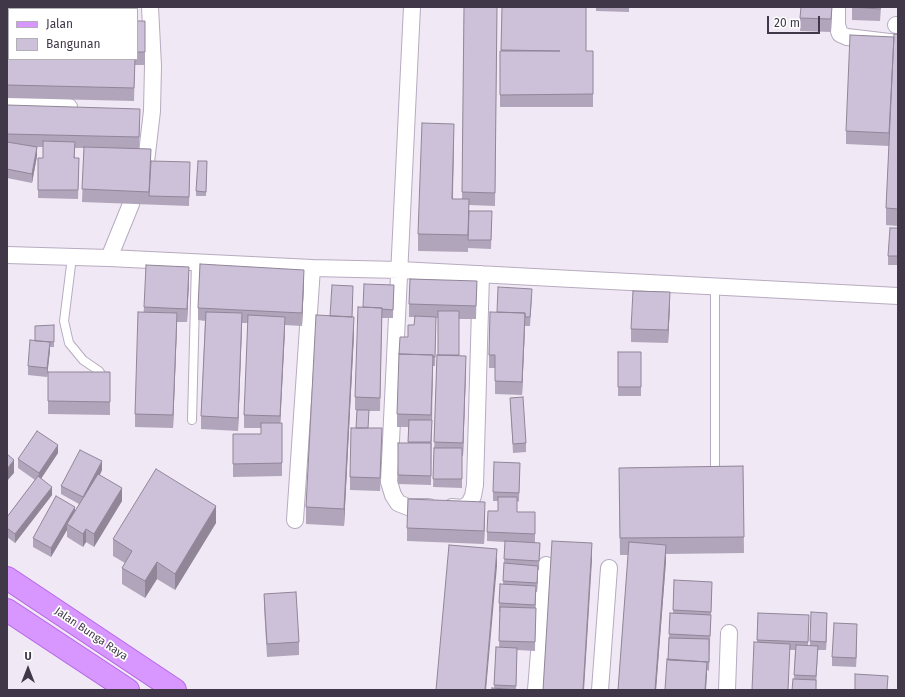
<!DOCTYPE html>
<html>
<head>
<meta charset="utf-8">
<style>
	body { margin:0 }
	#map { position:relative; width:905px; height:697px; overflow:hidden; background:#f0e8f4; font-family:"Fira Sans",sans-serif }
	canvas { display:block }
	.frame { position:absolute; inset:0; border:8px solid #403748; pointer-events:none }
	.legend { position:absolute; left:8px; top:8px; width:130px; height:52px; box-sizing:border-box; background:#fff; border:1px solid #b3afb6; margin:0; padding:5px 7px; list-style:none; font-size:12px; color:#403748 }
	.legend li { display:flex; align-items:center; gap:8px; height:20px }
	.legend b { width:20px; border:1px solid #b3afb6 }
	.north { position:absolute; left:8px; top:649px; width:40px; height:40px; -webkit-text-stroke:3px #fff; paint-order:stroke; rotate:0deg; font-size:11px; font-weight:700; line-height:16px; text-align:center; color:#403748 }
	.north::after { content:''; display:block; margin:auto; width:14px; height:18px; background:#403748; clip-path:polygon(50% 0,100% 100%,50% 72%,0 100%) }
	.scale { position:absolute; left:767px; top:16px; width:53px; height:18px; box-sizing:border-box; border:2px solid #403748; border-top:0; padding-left:5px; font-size:12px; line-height:14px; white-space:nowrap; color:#403748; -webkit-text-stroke:3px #fff; paint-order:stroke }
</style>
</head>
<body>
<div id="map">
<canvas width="905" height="697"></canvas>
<div class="frame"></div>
<ul class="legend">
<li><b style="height:5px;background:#d897ff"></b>Jalan</li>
<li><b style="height:11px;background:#cdc0d9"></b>Bangunan</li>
</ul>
<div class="north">U</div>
<div class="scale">20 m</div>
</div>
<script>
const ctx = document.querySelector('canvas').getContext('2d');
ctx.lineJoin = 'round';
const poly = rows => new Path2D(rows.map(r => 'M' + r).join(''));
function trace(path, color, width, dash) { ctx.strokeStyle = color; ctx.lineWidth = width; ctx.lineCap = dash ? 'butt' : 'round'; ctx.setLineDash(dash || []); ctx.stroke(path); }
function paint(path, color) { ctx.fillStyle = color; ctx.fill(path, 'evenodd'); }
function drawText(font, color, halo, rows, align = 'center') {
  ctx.font = font + ' "Fira Sans",sans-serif'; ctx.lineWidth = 3.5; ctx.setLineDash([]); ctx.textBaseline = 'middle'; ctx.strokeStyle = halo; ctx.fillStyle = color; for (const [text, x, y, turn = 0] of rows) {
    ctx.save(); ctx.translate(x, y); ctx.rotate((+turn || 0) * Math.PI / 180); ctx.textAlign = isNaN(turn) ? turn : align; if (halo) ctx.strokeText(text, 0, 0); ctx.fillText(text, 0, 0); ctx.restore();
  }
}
const service = poly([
	[72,257,64,321,69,343,83,360,99,371,105,380],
	[192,420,196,262],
	[715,466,715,287]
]);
const minor = poly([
	[412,7,389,482,393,495,398,503,408,507,429,507],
	[837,7,837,25,840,34,847,37,898,43],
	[896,25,898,25],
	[7,104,69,107],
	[146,162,152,111,153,66,150,7],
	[7,255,109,258,312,268,400,270,898,296],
	[109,258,131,204],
	[452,507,462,508,469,504,473,496,475,485,481,274],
	[295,520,312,268],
	[536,690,546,565],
	[600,690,609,568],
	[727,690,729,633]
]);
const primary = poly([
	[7,578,175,690],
	[7,610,128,690]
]);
trace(service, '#b7abc0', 10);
trace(minor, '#b7abc0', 18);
trace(primary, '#b466e5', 24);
trace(service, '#fff', 8);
trace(minor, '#fff', 16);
trace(primary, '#d897ff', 22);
paint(poly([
	[464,7,586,7,586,51,593,51,593,107,500,107,500,51,501,51,502,8,497,8,495,206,469,205,469,211,492,220,491,249,468,248,468,243,468,252,418,251,418,234,454,140,453,199,462,199],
	[596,7,629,7,629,12,596,11],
	[832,7,831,32,800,31,800,18],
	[852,7,881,7,880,21,852,20],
	[7,18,9,18,9,59,137,59,137,21,145,34,145,65,135,65,134,101,7,98],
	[898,34,898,226,886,225,886,208,889,146,846,144,846,131,894,37],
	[7,105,140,122,139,149,151,161,190,171,189,206,82,202,84,148,75,148,75,158,79,158,78,199,38,198,38,158,43,158,43,147,37,147,37,156,32,183,7,178],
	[207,161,206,196,196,196,196,191],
	[898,228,898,265,888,265,888,256],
	[189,280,187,322,177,322,173,428,135,427,135,414,144,307],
	[477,281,476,319,459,319,459,356,466,369,463,456,462,456,462,488,433,487,437,355,438,355,438,318,436,318,435,366,433,366,431,485,398,484,398,443,408,443,408,427,397,427,397,414,408,337,414,325,415,317,409,317,409,304],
	[304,283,302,326,285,325,280,423,282,423,282,476,233,477,233,434,261,434,261,428,244,428,244,415,248,323,242,323,238,431,201,429,201,416,205,321,198,320,198,308],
	[394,285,393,318,382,318,380,411,369,411,368,428,382,441,380,491,350,490,350,477,356,428,357,410,355,410,355,397,363,307],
	[353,295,352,317,354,334,344,526,306,524,306,507],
	[532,297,530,326,525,326,522,395,495,394,495,368,489,368,489,355,497,312],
	[670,305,668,343,631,342,631,329],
	[54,325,54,347,50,347,47,377,28,375,28,366],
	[618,352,641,352,641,396,618,396],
	[48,372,110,372,110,415,48,414],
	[510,398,526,443,526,452,513,453],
	[58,453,41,478,52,495,15,543,7,537,7,517,35,480,18,468,18,459],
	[520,463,519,502,517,501,517,512,535,512,535,543,540,543,539,570,538,570,537,592,536,592,535,651,517,650,516,690,494,689,496,647,499,648,500,612,499,612,499,603,503,584,505,542,487,541,487,532,498,511,498,501,493,501,493,492],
	[743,466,744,553,666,554,666,561,656,690,618,690,628,555,620,555,619,468],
	[102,470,100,475,122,501,94,547,86,542,83,547,67,537,67,530,51,557,33,547,33,538,75,511,79,504,61,494,61,486],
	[485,515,484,544,407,541,407,528],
	[216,523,175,590,157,579,145,598,122,584,122,568,125,563,113,556,113,539],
	[674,580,712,590,709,671,707,670,707,675,668,660,670,613,673,613],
	[264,594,299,642,299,655,267,657,264,607],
	[758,613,809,624,808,646,810,646,810,641,827,622,826,650,818,650,816,690,792,690,794,679,795,650,790,650,757,642],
	[857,632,856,667,832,666,832,657]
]), '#b0a5bb');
paint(poly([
	[832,7,831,32,831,19],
	[454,124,454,140,452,215,452,199],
	[37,147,37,156,32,183,32,174],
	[189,267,189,280,187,322,187,309],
	[304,270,304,283,302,326,302,313],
	[670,292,670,305,668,343,668,330],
	[177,313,177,326,173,428,173,415],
	[242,313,242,326,238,431,238,418],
	[525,313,525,326,522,395,522,382],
	[285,317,285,330,280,429,280,416],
	[354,317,354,334,344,526,344,509],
	[50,342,50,351,47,377,47,368],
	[433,355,433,367,431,428,431,415],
	[466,356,466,369,463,456,463,443],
	[58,445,58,453,39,482,39,473],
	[14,460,14,473,7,481,7,469],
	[102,461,102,470,83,506,83,497],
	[52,487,52,495,15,543,15,534],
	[122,488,122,501,94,547,94,534],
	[485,502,485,515,484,544,484,531],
	[216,506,216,523,175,590,175,574],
	[75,507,75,516,67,524,67,530,51,557,51,548],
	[86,529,86,542,83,547,83,534],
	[592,543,592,560,584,690,583,690],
	[666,545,666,561,656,690,655,690],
	[497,549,497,566,486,690,485,690],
	[157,562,157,579,145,598,145,581],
	[538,566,538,575,537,592,537,583],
	[827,613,827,622,826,650,826,642],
	[857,624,857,632,856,667,856,658],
	[707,662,707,675,706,690,705,690]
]), '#908698');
const building = poly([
	[464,7,497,7,495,193,462,192,464,7],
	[502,7,586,7,586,51,593,51,593,94,500,95,500,51,560,51,501,50,502,7],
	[801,7,832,7,831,19,800,18,801,7],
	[852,7,881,7,880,9,852,7],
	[7,18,9,18,9,47,7,47,7,18],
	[137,21,145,21,145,52,137,52,137,21],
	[894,34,898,34,898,209,886,208,894,34],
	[850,35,894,37,889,133,846,131,850,35],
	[7,56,9,56,9,59,135,59,134,88,7,85,7,56],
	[7,105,140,109,139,137,7,134,7,105],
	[422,123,454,124,452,199,469,199,468,235,418,234,422,123],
	[43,141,75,142,74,158,79,158,78,190,38,190,38,158,43,158,43,141],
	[7,142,37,147,32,174,7,169,7,142],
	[84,147,151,149,149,192,82,189,84,147],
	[151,161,190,162,189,197,149,196,151,161],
	[198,161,207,161,206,192,196,191,198,161],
	[469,211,492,211,491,240,468,240,469,211],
	[890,228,898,228,898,256,888,256,890,228],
	[200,264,304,270,302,313,198,308,200,264],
	[146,265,189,267,187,309,144,307,146,265],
	[410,279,477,281,476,306,409,304,410,279],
	[364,284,394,285,393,310,382,309,382,308,363,307,364,284],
	[332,285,353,286,352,317,330,316,332,285],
	[498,287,532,289,530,317,525,317,525,313,497,312,498,287],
	[633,291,670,292,668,330,631,329,633,291],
	[358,307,382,308,380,398,355,397,358,307],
	[438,311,459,311,459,355,438,355,438,311],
	[138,312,177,313,173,415,135,414,138,312],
	[206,312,242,313,238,418,201,416,206,312],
	[490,312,525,313,522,382,495,381,495,355,489,355,490,312],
	[248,315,285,317,280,416,244,415,248,315],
	[316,315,354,317,344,509,306,507,316,315],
	[415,316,436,317,435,357,433,357,433,355,399,354,400,337,408,337,408,325,414,325,415,316],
	[54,325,54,342,35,341,35,326,54,325],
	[30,340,50,342,47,368,28,366,30,340],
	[618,352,641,352,641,387,618,387,618,352],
	[399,354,433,355,431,415,397,414,399,354],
	[437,355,466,356,463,443,434,442,437,355],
	[48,372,110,372,110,402,48,401,48,372],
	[523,397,526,443,513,444,510,398,523,397],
	[357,410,369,410,368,428,356,428,357,410],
	[409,420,432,420,431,442,408,442,409,420],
	[261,423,282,423,282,463,233,464,233,434,261,434,261,423],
	[351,428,382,428,380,478,350,477,351,428],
	[37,431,58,445,39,473,18,459,37,431],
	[398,443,431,443,431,476,398,475,398,443],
	[434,448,462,448,462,479,433,479,434,448],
	[80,450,102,461,83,497,61,486,80,450],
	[7,454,14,460,7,469,7,454],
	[494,462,520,463,519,493,493,492,494,462],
	[743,466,744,537,620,538,619,468,743,466],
	[156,469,216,506,175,574,157,562,145,581,122,568,132,551,113,539,156,469],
	[98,474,122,488,94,534,86,529,83,534,67,524,98,474],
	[38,476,52,487,15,534,7,528,7,517,38,476],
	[56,496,75,507,51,548,33,538,56,496],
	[498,497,517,497,517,512,535,512,535,534,487,532,488,511,498,511,498,497],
	[408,499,485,502,484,531,407,528,408,499],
	[505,541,540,543,539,561,504,559,505,541],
	[552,541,592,543,583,690,543,690,552,541],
	[629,542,666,545,655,690,618,690,629,542],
	[449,545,497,549,485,690,436,690,449,545],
	[504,563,538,566,537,583,503,581,504,563],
	[674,580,712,582,711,612,673,610,674,580],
	[500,584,536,586,535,605,499,603,500,584],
	[296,592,299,642,267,644,264,594,296,592],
	[500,607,536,608,535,642,499,641,500,607],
	[811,612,827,613,826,642,810,641,811,612],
	[670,613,711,615,710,636,669,634,670,613],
	[758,613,809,615,808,642,757,640,758,613],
	[834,623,857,624,856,658,832,657,834,623],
	[669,638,709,639,709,662,668,660,669,638],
	[754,642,790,644,788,690,752,690,754,642],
	[796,645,818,646,816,676,794,675,796,645],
	[496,647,517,648,516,686,494,685,496,647],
	[667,659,707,662,705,690,665,690,667,659],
	[855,674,888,676,887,690,855,690,855,674],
	[793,679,816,680,816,690,792,690,793,679],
	[492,688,517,690,492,690,492,688]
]);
paint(building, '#cdc0d9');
trace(building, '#908698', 1);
drawText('11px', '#403748', '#fff', [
	["Jalan Bunga Raya",91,634,34]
]);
</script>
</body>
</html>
